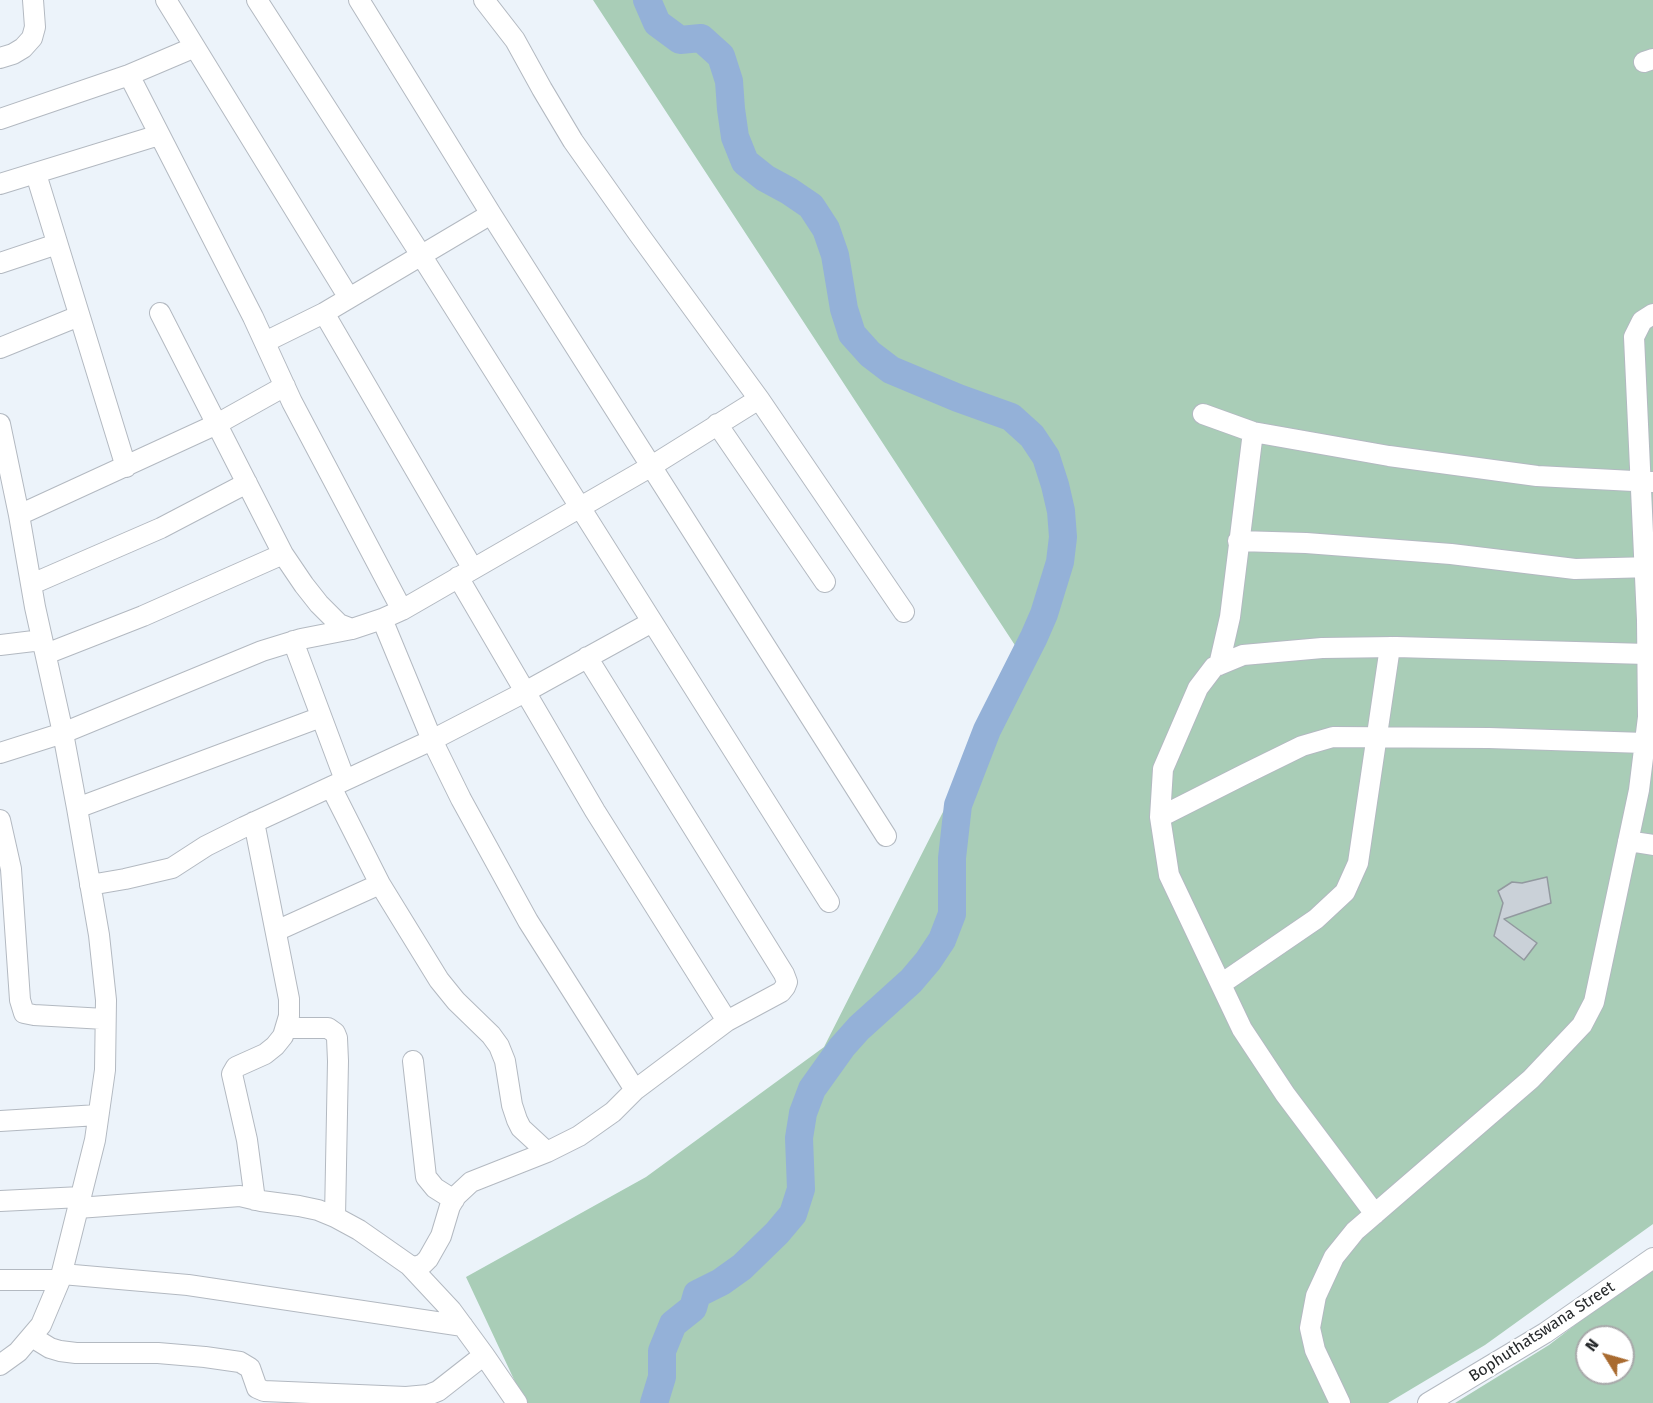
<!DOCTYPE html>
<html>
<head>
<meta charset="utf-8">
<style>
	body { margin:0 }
	#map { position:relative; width:1653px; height:1403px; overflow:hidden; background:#ecf3fa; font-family:"Fira Sans",sans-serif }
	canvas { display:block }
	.north { position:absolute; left:1575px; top:1325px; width:60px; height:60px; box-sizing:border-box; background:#fff; border:2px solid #a8a9aa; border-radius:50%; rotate:307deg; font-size:16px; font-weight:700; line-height:24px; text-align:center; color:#25282a }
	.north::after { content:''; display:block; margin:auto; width:21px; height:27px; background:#a96b30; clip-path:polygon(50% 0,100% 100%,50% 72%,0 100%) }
</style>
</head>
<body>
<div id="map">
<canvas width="1653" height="1403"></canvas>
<div class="north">N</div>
</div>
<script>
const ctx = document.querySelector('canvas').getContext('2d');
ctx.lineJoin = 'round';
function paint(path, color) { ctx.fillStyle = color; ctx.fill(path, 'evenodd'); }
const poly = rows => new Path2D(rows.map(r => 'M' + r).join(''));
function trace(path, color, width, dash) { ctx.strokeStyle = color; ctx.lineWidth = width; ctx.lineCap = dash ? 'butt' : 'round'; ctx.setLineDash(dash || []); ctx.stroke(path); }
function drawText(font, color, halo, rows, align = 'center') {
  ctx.font = font + ' "Fira Sans",sans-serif'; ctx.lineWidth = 5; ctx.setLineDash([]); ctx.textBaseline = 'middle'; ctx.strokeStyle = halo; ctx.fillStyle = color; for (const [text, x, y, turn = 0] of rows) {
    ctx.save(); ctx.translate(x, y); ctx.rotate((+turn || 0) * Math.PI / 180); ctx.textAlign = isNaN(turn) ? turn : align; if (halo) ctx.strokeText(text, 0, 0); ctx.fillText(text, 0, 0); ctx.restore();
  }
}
paint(poly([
	[593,0,1653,0,1653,1224,1485,1345,1388,1403,525,1403,466,1277,646,1177,824,1047,1022,656],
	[1653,1265,1653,1403,1455,1403,1549,1345],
	[1587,1337,1623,1337,1623,1373,1587,1373]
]), '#a9cdb7');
trace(poly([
	[647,0,657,23,680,40,701,38,721,56,729,81,731,109,735,137,745,162,765,178,789,191,811,206,826,229,835,255,844,309,852,334,870,354,891,370,958,398,1011,417,1032,436,1046,457,1055,485,1061,511,1063,537,1060,562,1044,614,1034,637,987,730,958,805,952,858,952,914,942,940,928,961,911,981,859,1028,842,1047,812,1089,803,1113,799,1138,801,1189,793,1214,777,1233,742,1267,721,1282,697,1294,693,1308,673,1324,662,1351,662,1377,654,1403]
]), '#94b1d8', 28);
const building = poly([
	[1547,877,1551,903,1504,919,1537,943,1524,960,1494,936,1503,903,1498,891,1512,882,1522,883,1547,877]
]);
paint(building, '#cad1d8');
trace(building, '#92999f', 1.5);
const minor = poly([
	[166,0,349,298],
	[257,0,421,255,829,902],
	[359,0,491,214,886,836],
	[484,0,515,40,542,89,573,141,638,233,759,399,904,612],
	[0,58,13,54,23,48,32,38,35,27,33,0],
	[1644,62,1653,59],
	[129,75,253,317,292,402,402,610],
	[0,119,129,75,195,47],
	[36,174,126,467],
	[0,184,159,135],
	[0,263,57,244],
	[160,313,283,554,304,585,319,604,339,624,352,629,382,619,402,610,650,467,759,399],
	[324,313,473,569],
	[265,342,324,313,491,214],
	[0,348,79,316],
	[1203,414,1253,432,1389,456,1537,476,1653,482],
	[0,424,19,515,35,607,63,733,77,808,99,935,106,1000,105,1070,95,1140,60,1280,41,1325,18,1352,0,1365],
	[717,424,825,582],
	[19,515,217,424,285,386],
	[1238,541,1306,543,1451,554,1575,569,1653,567],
	[458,577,595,811,727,1021],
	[32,584,161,528,247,483],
	[382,619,432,740,461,799,528,921,635,1090],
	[293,641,345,780],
	[0,645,42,640],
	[46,654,143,616,283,554],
	[1219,665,1230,617,1253,432],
	[0,753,63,733,262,651,301,639,352,629],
	[331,787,380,884,439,980,456,1001,491,1035,499,1046,505,1061,512,1105,517,1120,521,1128,547,1152],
	[77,808,321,717],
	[1160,817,1245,774,1302,746,1333,737,1489,738,1645,743],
	[0,820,11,869,20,1000,24,1013,34,1015,105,1019],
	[254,822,289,999,289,1016,283,1036,275,1046,265,1054,236,1067,232,1074,247,1140,255,1200],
	[1628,841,1653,845],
	[90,885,125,879,172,868,206,846,244,827,432,740,525,692,652,622],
	[276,931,380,884],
	[1221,984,1316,919,1345,892,1358,863,1390,647],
	[286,1028,328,1028,335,1033,337,1038,338,1061,335,1217],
	[413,1061,426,1177,435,1188,454,1200],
	[0,1121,98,1115],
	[0,1201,81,1197],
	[78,1208,240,1196,261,1201,299,1206,318,1210,335,1217,359,1230,409,1265,415,1267,423,1264,428,1259,441,1236,450,1206,456,1196,471,1182,547,1152,579,1136,613,1112,635,1090,727,1021,781,992,785,987,787,982,784,974,587,657],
	[1375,1214,1285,1094,1242,1029,1169,875,1160,817,1163,769,1198,688,1214,667,1243,655,1322,648,1396,647,1647,654],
	[409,1265,451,1310,484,1355,517,1403],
	[62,1274,188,1285,463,1326],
	[0,1280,60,1280],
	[32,1337,50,1348,60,1351,76,1353,158,1353,205,1357,240,1362,250,1368,257,1388,264,1391,406,1397,428,1395,438,1391,484,1355],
	[1340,1403,1315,1350,1310,1328,1316,1296,1334,1257,1355,1231,1531,1079,1582,1025,1594,1002,1639,790,1648,717,1647,620,1634,337,1642,321,1653,314],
	[1428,1403,1545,1333,1653,1258]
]);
trace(minor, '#b3b9c1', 22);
trace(minor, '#fff', 20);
drawText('16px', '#25282a', '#fff', [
	["Bophuthatswana Street",1542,1332,-33]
]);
</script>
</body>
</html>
